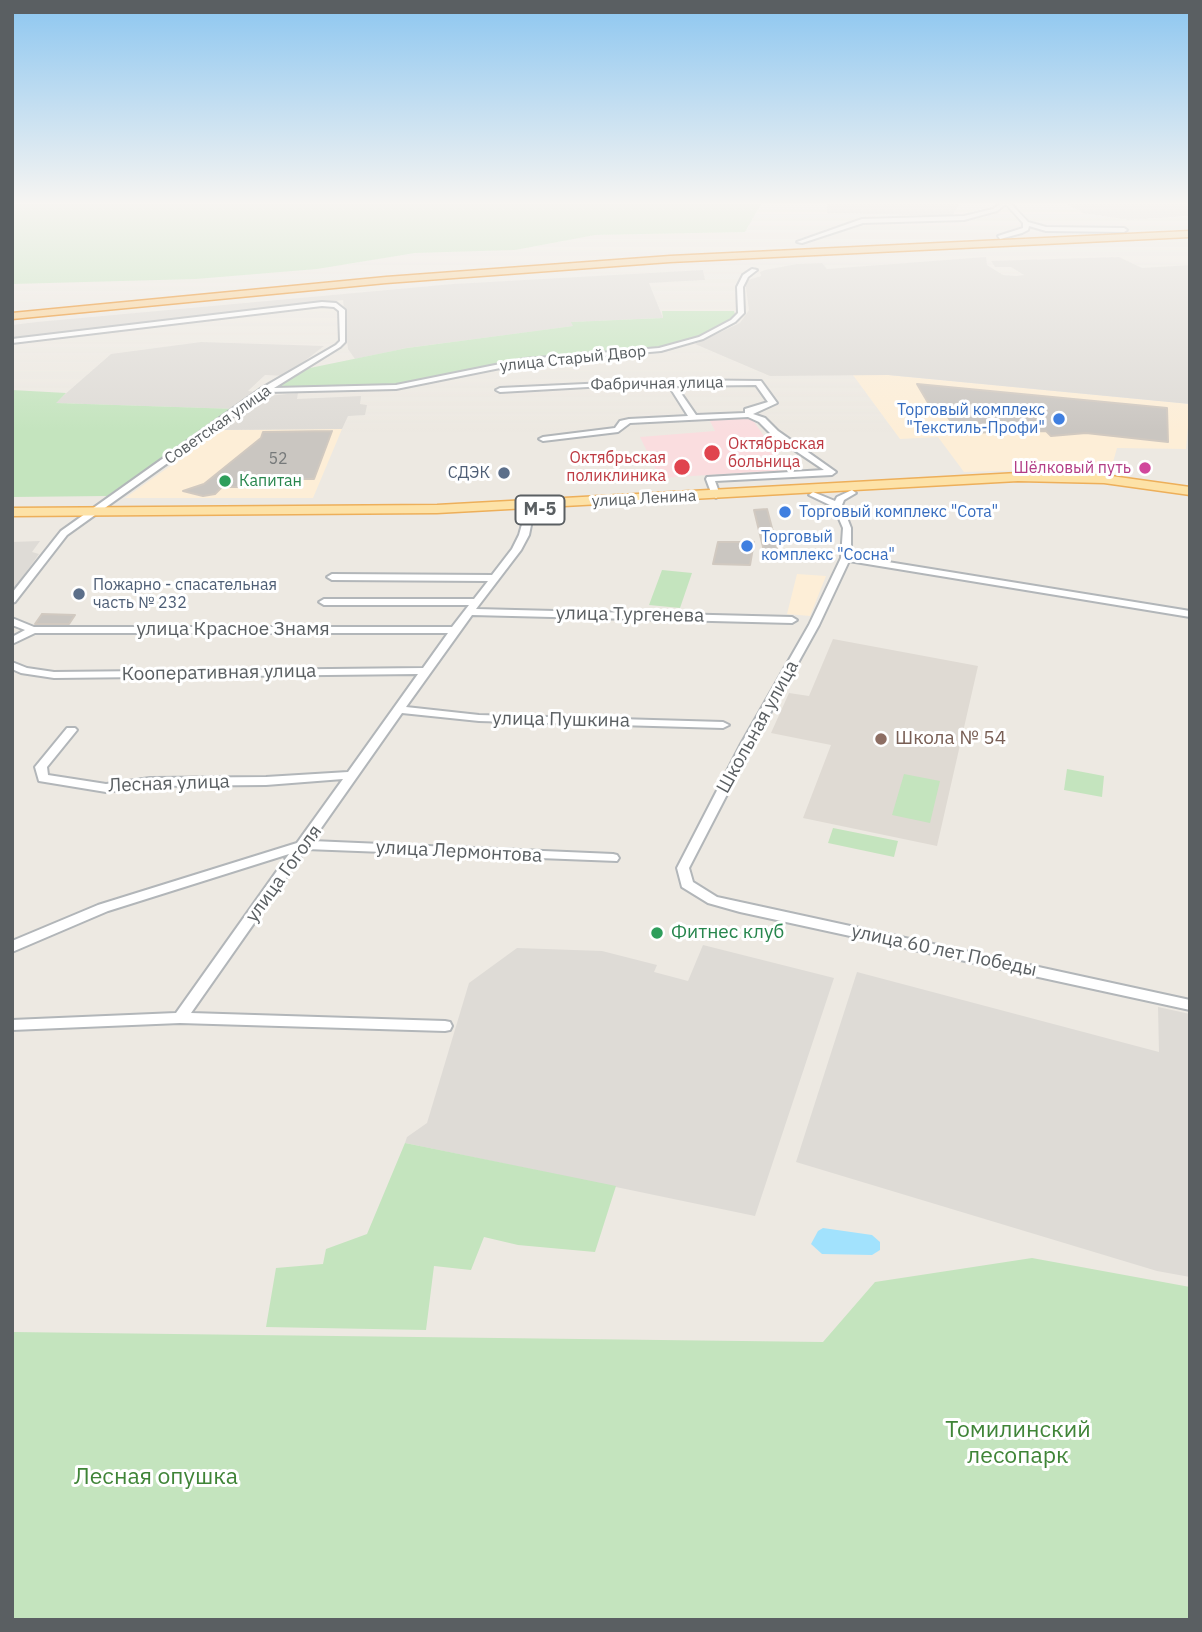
<!DOCTYPE html>
<html>
<head>
<meta charset="utf-8">
<style>
	body { margin:0 }
	#map { position:relative; width:1202px; height:1632px; overflow:hidden; background:#ede9e2; font-family:"IBM Plex Sans",sans-serif }
	canvas { display:block }
	.frame { position:absolute; inset:0; border:14px solid #5a5f62; pointer-events:none }
</style>
</head>
<body>
<div id="map">
<canvas width="1202" height="1632"></canvas>
<div class="frame"></div>
</div>
<script>
const ctx = document.querySelector('canvas').getContext('2d');
ctx.lineJoin = 'round';
function paint(path, color) { ctx.fillStyle = color; ctx.fill(path, 'evenodd'); }
const poly = rows => new Path2D(rows.map(r => 'M' + r).join(''));
function trace(path, color, width, dash) { ctx.strokeStyle = color; ctx.lineWidth = width; ctx.lineCap = dash ? 'butt' : 'round'; ctx.setLineDash(dash || []); ctx.stroke(path); }
function drawText(font, color, halo, rows, align = 'center') {
  ctx.font = font + ' "IBM Plex Sans",sans-serif'; ctx.lineWidth = 6; ctx.setLineDash([]); ctx.textBaseline = 'middle'; ctx.strokeStyle = halo; ctx.fillStyle = color; for (const [text, x, y, turn = 0] of rows) {
    ctx.save(); ctx.translate(x, y); ctx.rotate((+turn || 0) * Math.PI / 180); ctx.textAlign = isNaN(turn) ? turn : align; if (halo) ctx.strokeText(text, 0, 0); ctx.fillText(text, 0, 0); ctx.restore();
  }
}
paint(poly([
	[853,375,888,375,1190,404,1186,449,1117,448,1110,473,1031,470,964,472,938,437,900,439],
	[342,429,313,498,125,498,221,430],
	[797,574,826,576,810,616,787,614]
]), '#fdeed7');
paint(poly([
	[827,204,960,204,952,216,827,213],
	[1068,204,1190,204,1190,216,1129,220,1083,213],
	[986,257,987,265,1003,275,1016,276,1024,275,1011,267,995,267,991,261,1119,257,1142,268,1190,265,1190,404,888,375,770,376,695,344,740,323,749,310,745,281,761,276,760,272,765,270,797,264,822,263,827,269],
	[703,270,705,280,649,283,663,318,572,322,574,326,407,348,355,359,348,349,343,300,12,339,12,325,37,322,453,284],
	[201,342,324,346,285,376,265,375,248,391,256,392,236,409,55,403,111,354],
	[298,393,297,399,361,396,360,404,367,405,365,415,348,416,342,429,221,430,267,396],
	[40,541,32,552,39,554,12,592,12,542],
	[703,945,834,978,755,1216,405,1143,407,1137,427,1123,469,983,517,948,602,951,657,965,654,972,688,981],
	[857,972,1159,1052,1158,1007,1190,1014,1190,1277,1157,1271,796,1162]
]), '#dedbd6');
paint(poly([
	[833,639,978,666,937,846,803,818,831,745,771,733,789,693,809,696]
]), '#dfdad3');
paint(poly([
	[750,416,788,470,660,478,640,437,715,431,709,419]
]), '#fadddf');
paint(poly([
	[12,204,761,204,745,232,595,235,515,250,415,253,317,269,196,279,12,284],
	[662,311,734,311,736,317,699,337,663,347,529,358,450,377,394,386,277,387,305,369,407,348,573,326,571,322,663,318],
	[12,390,66,393,56,403,236,409,107,496,12,497],
	[662,570,692,573,680,608,649,605],
	[1067,769,1104,776,1102,797,1064,790],
	[904,774,940,781,930,823,892,815],
	[833,828,898,841,894,857,828,843],
	[405,1143,616,1186,595,1252,518,1245,484,1237,471,1270,434,1266,426,1330,266,1327,276,1268,323,1264,326,1249,367,1234],
	[1032,1258,1190,1287,1190,1620,12,1620,12,1332,823,1342,875,1282]
]), '#c4e4be');
paint(poly([
	[823,1228,872,1235,880,1242,880,1250,872,1255,822,1254,811,1244,818,1231]
]), '#a2e2fd');
const building = poly([
	[917,384,1167,408,1168,442,1086,433,1051,436,1046,431,959,433,940,406,930,406,917,384],
	[332,431,314,479,301,479,298,487,222,487,215,494,203,496,183,491,204,484,261,438,263,432,332,431],
	[767,509,778,551,764,551,754,510,767,509],
	[718,542,754,542,750,565,713,564,718,542],
	[42,614,75,615,69,624,35,624,42,614]
]);
paint(building, '#cac6c1');
trace(building, '#d1c9c0', 2);
const street = poly([
	[1000,204,1011,204,1028,222,1046,227,1124,228,1127,230,1124,232,1046,231,1029,226,1028,230,1022,233,1000,239,998,236,1023,228,1023,223,1006,204,997,211,964,220,863,223,802,243,797,242,862,219,964,216,993,209,1000,204],
	[752,269,757,270,748,277,743,287,744,313,735,322,703,339,661,351,525,363,396,389,267,392,67,535,15,602,12,603,12,593,61,531,262,388,336,345,340,341,339,311,334,307,322,306,12,343,12,339,322,302,336,303,345,310,345,342,340,347,274,388,396,385,525,359,659,348,699,337,731,320,738,313,737,287,743,275,752,269],
	[670,380,761,381,777,403,753,414,765,418,778,431,836,472,832,475,715,481,720,495,716,498,712,495,706,479,707,477,824,470,772,435,759,422,748,417,630,423,618,432,543,441,539,439,543,437,615,428,620,421,629,419,688,416,669,386,605,386,500,392,496,390,500,388,670,380],
	[756,385,768,402,745,409,745,413,696,415,676,386,756,385],
	[852,490,856,493,844,500,842,505,851,528,851,556,1190,611,1190,617,849,561,819,625,753,744,689,868,693,882,717,897,740,902,1190,1000,1190,1010,740,912,708,903,682,887,677,868,741,744,809,625,841,558,843,528,834,507,809,495,813,492,835,501,837,497,852,490],
	[530,507,534,510,529,535,521,550,476,609,792,617,797,620,792,623,472,615,406,707,479,715,723,722,729,725,723,728,479,721,402,713,312,841,613,854,617,855,619,858,617,861,306,849,191,1013,445,1021,450,1022,452,1026,450,1030,445,1031,180,1023,12,1030,12,1020,176,1013,289,854,108,911,12,952,12,941,98,905,297,843,343,779,266,785,150,786,106,792,39,781,35,767,67,728,75,728,77,730,47,767,48,775,106,784,150,778,266,777,348,772,418,674,54,678,21,673,12,669,12,662,27,668,54,672,423,668,448,633,35,633,12,644,12,637,25,630,12,625,12,618,34,627,452,627,469,605,324,605,319,602,324,599,474,599,488,581,332,580,327,577,332,574,492,575,512,549,519,535,526,510,530,507]
]);
const primary = poly([
	[1018,473,1104,475,1190,487,1190,495,1104,483,1018,481,437,513,12,516,12,508,437,505,1018,473]
]);
const highway = poly([
	[1190,231,1190,237,670,262,386,283,12,319,12,313,386,277,670,256,1190,231]
]);
trace(street, '#b2b6b9', 4);
trace(primary, '#edaf5a', 3);
trace(highway, '#e98106', 3);
paint(street, '#fff');
paint(primary, '#fde2a7');
paint(highway, '#face8b');
const sky = ctx.createLinearGradient(0, 0, 0, 432);
sky.addColorStop(0, '#8cc6f0');
sky.addColorStop(0.47, '#f7f5f2');
sky.addColorStop(1, '#f7f5f200');
ctx.fillStyle = sky;
ctx.fillRect(0, 0, 1202, 432);
for (const [x, y, r, color] of [
	[1059,419,7,"#3f7fe0"],
	[712,453,9,"#e0444e"],
	[682,467,9,"#e0444e"],
	[1145,468,7,"#d1479c"],
	[504,473,7,"#5c6f8a"],
	[225,481,7,"#2e9e5b"],
	[785,512,7,"#3f7fe0"],
	[747,546,7,"#3f7fe0"],
	[79,594,7,"#5c6f8a"],
	[881,739,7,"#8d6e63"],
	[657,933,7,"#2e9e5b"]
]) { const dot = new Path2D(); dot.arc(x, y, r, 0, 2 * Math.PI); ctx.fillStyle = color; ctx.fill(dot); trace(dot, '#fff', 2.5); }
drawText('16px', '#5a5f62', '#fff', [
	["улица Старый Двор",573,359,-6],
	["Фабричная улица",657,384,-1],
	["Советская улица",218,425,-35],
	["улица Ленина",644,499,-3]
]);
drawText('16px', '#366cbe', '#fff', [
	["Торговый комплекс",1045,410,"right"],
	["\"Текстиль-Профи\"",1045,428,"right"],
	["Торговый комплекс \"Сота\"",799,512],
	["Торговый",761,537],
	["комплекс \"Сосна\"",761,555]
], 'left');
drawText('16px', '#be3a42', '#fff', [
	["Октябрьская",728,444],
	["больница",728,462],
	["Октябрьская",666,458,"right"],
	["поликлиника",666,476,"right"]
], 'left');
drawText('16px', '#76797a', null, [
	["52",278,459]
]);
drawText('16px', '#b23c85', '#fff', [
	["Шёлковый путь",1131,468]
], 'right');
drawText('16px', '#4e5e75', '#fff', [
	["СДЭК",490,473],
	["Пожарно - спасательная",93,585,"left"],
	["часть № 232",93,603,"left"]
], 'right');
drawText('16px', '#27864d', '#fff', [
	["Капитан",239,481]
], 'left');
for (const [x, y, w] of [
	[540,510,49]
]) { const box = new Path2D(); box.roundRect(x - w / 2, y - 14.5, w, 29, 5); ctx.fillStyle = '#fff'; ctx.fill(box); trace(box, '#5a5f62', 2); }
drawText('bold 18px', '#5a5f62', null, [
	["М-5",540,510]
]);
drawText('19px', '#5a5f62', '#fff', [
	["улица Тургенева",630,615,1],
	["улица Красное Знамя",233,630],
	["Кооперативная улица",219,673,-1],
	["улица Пушкина",561,720,1],
	["Школьная улица",758,727,-61],
	["Лесная улица",169,784,-2],
	["улица Лермонтова",459,852,3],
	["улица Гоголя",284,874,-54],
	["улица 60 лет Победы",944,951,12]
]);
drawText('19px', '#785e54', '#fff', [
	["Школа № 54",895,739]
], 'left');
drawText('19px', '#27864d', '#fff', [
	["Фитнес клуб",671,933]
], 'left');
drawText('23px', '#3f8437', '#fff', [
	["Томилинский",1018,1430],
	["лесопарк",1018,1456],
	["Лесная опушка",156,1477]
]);
</script>
</body>
</html>
